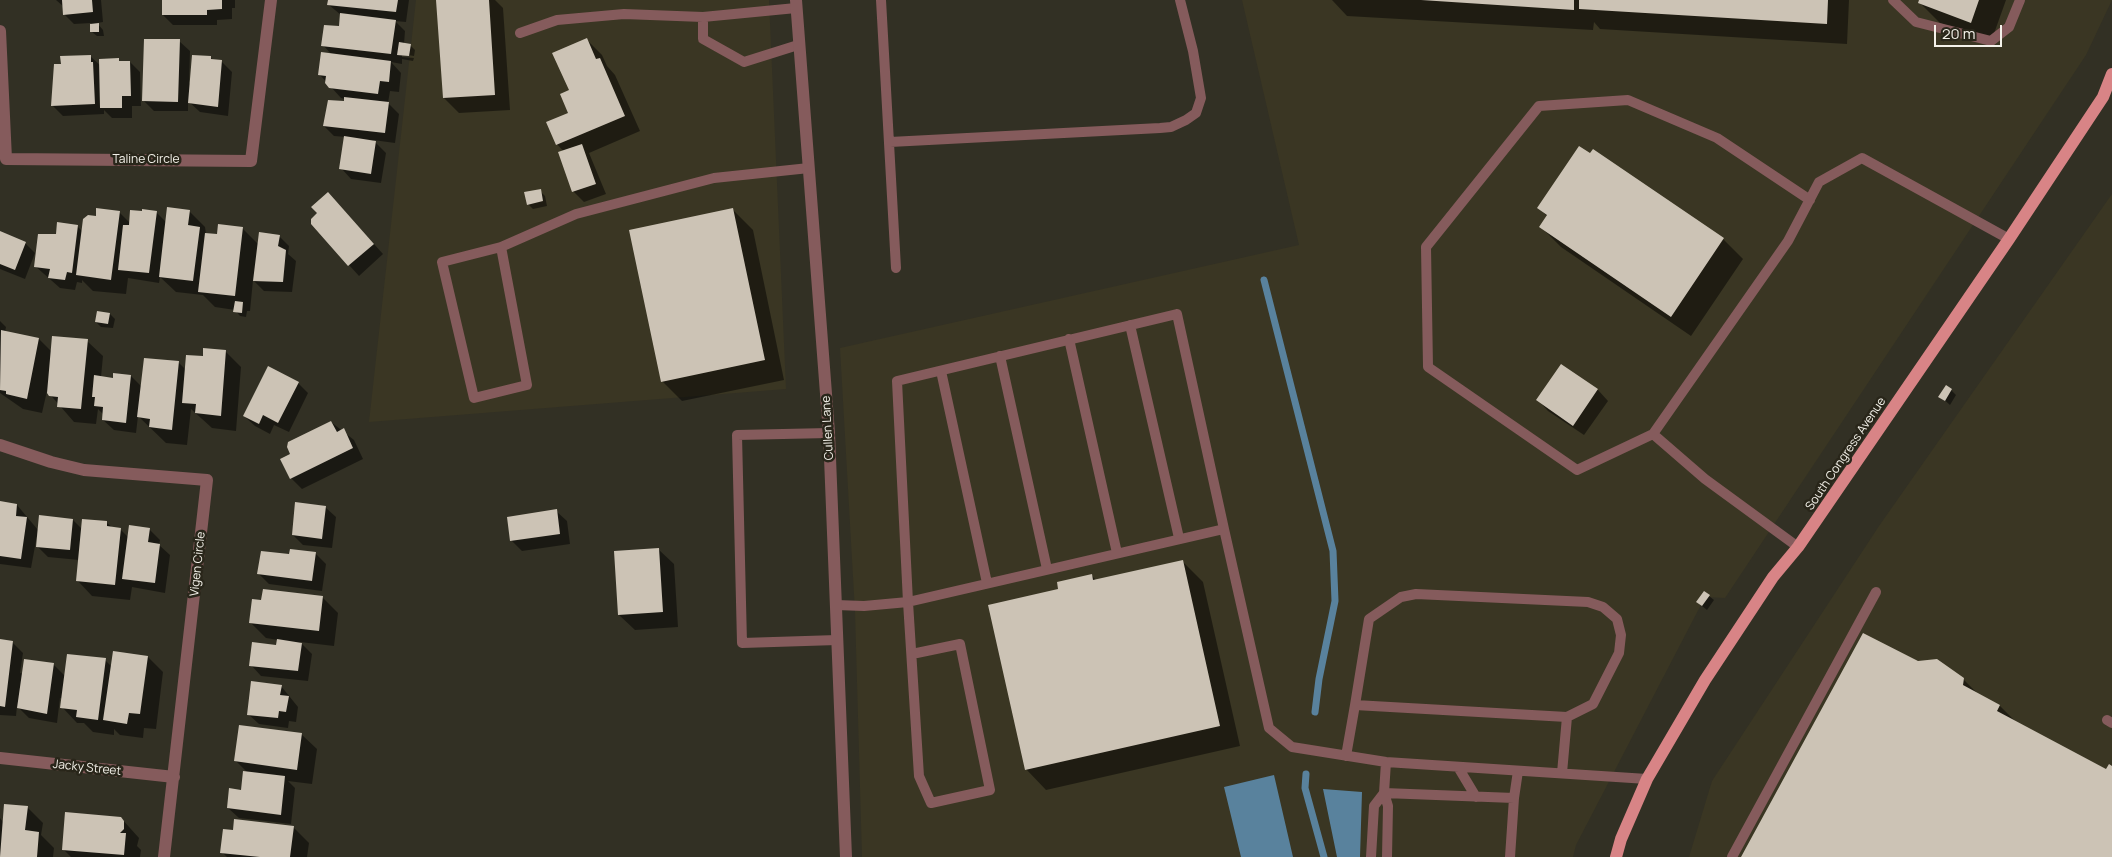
<!DOCTYPE html>
<html>
<head>
<meta charset="utf-8">
<style>
	body { margin:0 }
	#map { position:relative; width:2112px; height:857px; overflow:hidden; background:#323024; font-family:Manrope,sans-serif }
	canvas { display:block }
	.scale { position:absolute; left:1934px; top:25px; width:68px; height:22px; box-sizing:border-box; border:2px solid #f4f2ea; border-top:0; padding-left:6px; font-size:15px; line-height:18px; white-space:nowrap; color:#f4f2ea; -webkit-text-stroke:4px #29261a; paint-order:stroke }
</style>
</head>
<body>
<div id="map">
<canvas width="2112" height="857"></canvas>
<div class="scale">20 m</div>
</div>
<script>
const ctx = document.querySelector('canvas').getContext('2d');
ctx.lineJoin = 'round';
function paint(path, color) { ctx.fillStyle = color; ctx.fill(path, 'evenodd'); }
const poly = rows => new Path2D(rows.map(r => 'M' + r).join(''));
function trace(path, color, width, dash) { ctx.strokeStyle = color; ctx.lineWidth = width; ctx.lineCap = dash ? 'butt' : 'round'; ctx.setLineDash(dash || []); ctx.stroke(path); }
function drawText(font, color, halo, rows, align = 'center') {
  ctx.font = font + ' Manrope,sans-serif'; ctx.lineWidth = 5; ctx.setLineDash([]); ctx.textBaseline = 'middle'; ctx.strokeStyle = halo; ctx.fillStyle = color; for (const [text, x, y, turn = 0] of rows) {
    ctx.save(); ctx.translate(x, y); ctx.rotate((+turn || 0) * Math.PI / 180); ctx.textAlign = isNaN(turn) ? turn : align; if (halo) ctx.strokeText(text, 0, 0); ctx.fillText(text, 0, 0); ctx.restore();
  }
}
paint(poly([
	[416,0,769,0,786,389,369,422],
	[1242,0,2112,0,2086,55,1725,598,1705,597,1576,845,1573,857,862,857,855,612,840,348,1299,245],
	[2112,194,2112,857,1689,857,1712,781,1879,526]
]), '#3a3623');
paint(poly([
	[1274,775,1293,857,1241,857,1224,787],
	[1323,789,1362,792,1360,857,1337,857]
]), '#59829d');
paint(poly([
	[56,0,101,0,103,22,97,23,103,30,104,36,97,36,92,32,91,23,74,24,64,14,64,7],
	[163,0,235,0,235,8,232,8,232,19,217,20,217,25,173,25,163,15],
	[329,0,409,0,406,22,395,21,405,31,404,44,410,45,415,50,414,56,402,54,402,57,414,58,413,61,402,59,402,64,391,62,401,73,399,92,390,91,388,103,399,114,395,143,373,140,386,153,381,183,351,179,341,168,346,137,334,136,324,126,345,102,345,99,341,98,320,75,332,55,323,45,340,28,341,15,329,5],
	[437,0,495,0,503,8,510,110,459,113,444,98],
	[1332,0,1849,0,1847,44,1600,29,1594,22,1593,30,1347,16],
	[1921,0,2006,0,1991,42,1940,23,1920,3],
	[586,39,602,55,607,66,615,75,640,131,589,153,606,194,584,202,573,191,564,152,557,144,570,113,570,91],
	[179,41,190,51,189,84,211,58,214,61,222,62,232,72,228,116,200,112,188,101,188,111,154,111,143,100],
	[90,56,101,66,130,62,140,72,141,106,132,106,132,118,112,118,104,110,104,114,63,116,52,105,62,65],
	[540,191,545,196,547,206,533,209,528,204],
	[328,193,383,254,359,276,312,224],
	[1539,208,1723,239,1743,259,1691,336,1561,247,1541,227,1548,217],
	[732,209,753,230,784,380,682,401,662,381],
	[189,211,205,227,206,234,218,235,242,228,258,244,279,236,289,246,288,254,296,261,292,292,264,291,253,280,250,311,247,311,246,317,240,316,235,310,215,307,203,295,176,292,160,277,159,283,128,278,126,294,93,291,82,280,82,283,77,282,75,290,60,288,35,266,57,235,77,226,83,232,97,218,119,212,130,223,156,212,166,222],
	[0,232,25,243,35,253,25,279,0,269],
	[110,314,115,319,113,328,101,327,96,322],
	[0,321,6,327,5,332,39,339,52,352,87,341,103,356,101,377,114,379,131,376,142,387,178,362,186,370,204,358,226,352,241,367,236,431,212,428,191,409,187,445,166,443,138,416,136,433,114,430,103,420,104,415,98,409,96,424,74,422,47,391,42,413,23,409,0,393],
	[1562,366,1598,390,1608,401,1584,435,1548,411,1538,400],
	[298,383,308,393,289,432,274,425,270,434,255,426,244,416],
	[1951,390,1956,395,1950,405,1940,396],
	[331,422,354,440,363,459,302,489,291,478],
	[0,503,17,505,38,530,31,568,0,564],
	[325,507,336,517,332,548,303,545,293,535],
	[556,511,567,521,570,544,522,551,512,541,508,518],
	[73,520,82,529,107,523,113,528,120,529,129,538,150,530,160,540,159,545,170,555,165,593,132,587,130,600,92,596,77,580,79,560,48,557,37,546],
	[658,549,674,564,678,627,635,630,619,615],
	[315,553,326,564,322,591,269,584,259,574,290,555],
	[1183,562,1203,582,1240,746,1046,790,1026,769,1060,590,1091,575,1097,581],
	[1709,596,1714,600,1707,610,1697,602],
	[322,597,338,613,334,646,300,642,312,654,308,681,261,676,251,665,277,647,278,640,266,638,251,623],
	[0,641,12,642,23,653,20,673,23,674,53,664,65,676,105,660,112,667,114,652,148,657,163,672,156,729,144,728,143,738,120,735,114,729,114,735,93,732,84,723,77,723,62,707,63,699,60,698,57,723,29,718,17,706,16,716,0,715],
	[1918,662,1963,679,1979,695,2000,706,2017,723,2107,770,2112,767,2112,857,1743,857],
	[281,686,298,707,296,722,289,721,288,728,259,724,248,714],
	[301,734,317,749,312,784,288,781,295,788,291,824,239,818,228,808,242,791,248,773,236,761],
	[27,807,43,823,41,835,54,848,53,857,0,857,0,818,3,822],
	[121,818,139,838,137,846,141,850,140,857,71,857,63,849],
	[293,827,309,843,307,857,227,857,222,852]
]), '#0007');
trace(poly([
	[1264,280,1333,551,1335,601,1319,679,1315,712],
	[1306,774,1305,788,1324,857]
]), '#59829d', 7);
paint(poly([
	[62,0,92,0,93,12,63,15],
	[162,0,222,0,222,9,207,10,207,15,162,15],
	[328,0,398,0,396,12,327,5],
	[436,0,489,0,495,95,443,98],
	[1421,0,1574,0,1574,10],
	[1579,0,1828,0,1827,24,1579,9],
	[1919,0,1979,0,1971,23,1918,3],
	[340,13,396,20,391,54,321,46,324,25,339,26],
	[99,23,99,32,90,32,90,24],
	[587,38,596,59,600,58,625,116,556,145,546,122,568,113,560,94,569,90,552,53],
	[144,39,180,39,178,102,142,101],
	[399,42,411,44,409,56,397,55],
	[321,52,391,61,389,82,380,81,378,94,329,88,325,83,326,76,318,75],
	[91,55,91,62,93,62,95,104,51,106,54,64,61,64,60,56],
	[192,55,211,56,211,59,222,60,218,107,188,103],
	[119,58,119,61,130,61,131,96,122,96,122,108,100,108,99,59],
	[344,97,389,102,385,133,323,126,328,100,344,101],
	[344,136,376,141,371,174,339,169],
	[582,144,596,184,572,192,558,152],
	[1579,146,1590,153,1593,149,1724,238,1671,317,1539,227,1547,215,1537,208],
	[541,189,543,201,527,205,524,192],
	[328,192,374,244,348,266,311,224,311,219,317,213,311,207],
	[167,207,190,210,188,225,200,227,193,281,159,277],
	[96,208,120,211,111,280,76,275,83,219,88,215,96,216],
	[733,208,765,360,661,382,629,230],
	[142,209,157,211,149,273,118,270,123,225,129,225,130,210,142,211],
	[57,222,78,225,72,273,67,272,65,280,48,278,50,269,34,267,38,234,56,234],
	[218,224,243,227,235,296,198,292,205,233,217,234],
	[0,231,26,242,15,270,0,264],
	[259,232,280,235,278,246,286,250,283,282,253,281],
	[235,301,243,302,242,313,233,312],
	[97,311,110,313,108,324,95,322],
	[1,330,39,338,27,399,6,394,6,391,0,390],
	[52,336,88,339,81,409,57,407,58,397,49,396,47,393],
	[203,348,226,350,221,416,195,413,196,404,182,403,186,355,203,356],
	[144,358,179,361,172,430,149,427,150,419,137,417],
	[1561,364,1598,389,1573,426,1536,400],
	[268,366,299,382,278,423,263,415,259,424,243,416],
	[113,373,131,375,126,423,102,420,103,407,94,406,95,397,92,397,94,375,113,378],
	[1946,385,1952,389,1945,401,1938,397],
	[331,421,337,432,344,428,353,448,290,479,280,459,290,454,287,447,288,442],
	[0,501,17,504,16,516,27,517,21,559,0,556],
	[295,502,326,506,322,539,292,535],
	[557,509,560,534,510,541,507,517],
	[39,515,73,519,70,550,36,547],
	[82,519,107,521,107,526,121,528,115,585,76,581],
	[129,525,150,528,148,542,160,544,155,583,122,579],
	[659,548,663,612,618,615,614,551],
	[290,549,316,552,312,581,257,574,261,551,289,554],
	[1183,560,1220,726,1025,770,988,605,1058,589,1057,582,1092,574,1093,580],
	[263,589,323,596,319,631,249,623,252,599,261,600],
	[1704,591,1710,595,1702,606,1696,602],
	[1863,633,1918,661,1937,659,1964,678,1963,685,2000,705,1997,711,2106,769,2109,764,2112,766,2112,857,1741,857],
	[0,639,13,641,5,707,0,706],
	[277,639,302,643,298,671,249,666,252,642,276,645],
	[113,651,148,656,140,714,129,713,127,724,103,720],
	[67,654,106,658,98,720,76,717,77,710,60,708],
	[24,659,54,663,47,714,17,708],
	[251,681,282,685,280,695,289,696,286,712,279,711,278,718,247,715],
	[239,725,302,733,297,770,234,761],
	[243,771,285,776,281,815,227,808,229,788,241,790],
	[4,804,28,806,25,830,39,832,37,857,0,857],
	[65,812,121,817,124,821,124,829,120,833,126,833,124,855,62,850],
	[234,819,294,826,290,857,260,857,220,853,223,829,233,830]
]), '#ccc3b5');
trace(poly([
	[881,0,896,268],
	[1893,0,1916,22,1991,41,2009,27,2020,0],
	[703,17,703,39,744,62,798,45],
	[520,33,557,20,624,14,703,17,796,8],
	[890,142,1160,128,1171,127,1186,120,1196,113,1201,98,1193,51,1180,0],
	[501,247,527,385,474,398,442,262,501,247,576,214,714,178,809,168],
	[1130,325,1179,538],
	[1069,339,1117,553],
	[1000,356,1047,569],
	[941,371,987,583],
	[829,433,737,435,742,643,837,640],
	[1653,434,1577,470,1428,367,1426,247,1539,106,1628,100,1717,138,1810,200],
	[1224,529,1269,728,1292,747,1386,762,1647,779],
	[1798,547,1705,479,1653,434,1788,241,1819,182,1862,158,2009,239],
	[836,605,864,606,908,602,1224,529,1177,314,897,381,908,602,919,776,931,803,990,790,960,644,912,654],
	[2107,720,2112,723],
	[1346,756,1355,705,1369,619,1401,597,1416,594,1588,602,1603,607,1617,619,1621,635,1619,653,1593,704,1567,717,1355,705],
	[1386,762,1384,793,1388,806,1387,857],
	[1458,767,1476,797],
	[1562,773,1567,717],
	[1384,793,1514,798],
	[1371,857,1374,806,1384,793],
	[1510,857,1514,798,1518,771],
	[1732,857,1876,592]
]), '#855b5c', 10);
trace(poly([
	[796,0,829,433,846,857],
	[0,31,6,159,251,161,271,0],
	[0,445,51,462,84,470,207,480,164,857],
	[0,758,174,777]
]), '#855b5c', 12);
trace(poly([
	[1616,857,1621,839,1647,779,1705,680,1773,577,1798,547,2009,239,2103,97,2112,74]
]), '#d88486', 12);
drawText('12px', '#f4f2ea', '#29261a', [
	["Taline Circle",146,160],
	["Cullen Lane",828,428,-93],
	["South Congress Avenue",1846,454,-56],
	["Vigen Circle",198,564,-84],
	["Jacky Street",87,768,6]
]);
</script>
</body>
</html>
